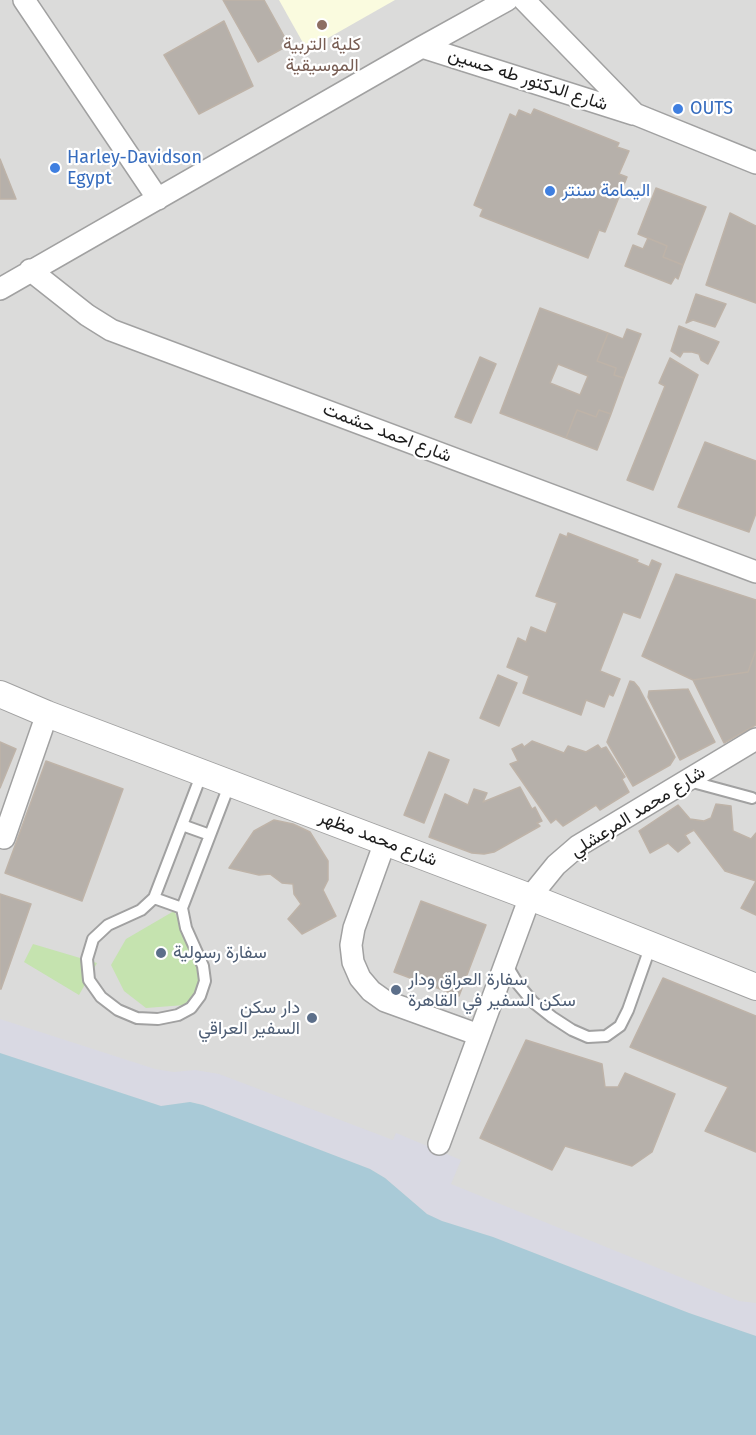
<!DOCTYPE html>
<html>
<head>
<meta charset="utf-8">
<style>
	body { margin:0 }
	canvas { display:block; background:#edebe4 }
</style>
</head>
<body>
<canvas width="756" height="1435"></canvas>
<script>
const ctx = document.querySelector('canvas').getContext('2d');
ctx.lineJoin = 'round';
function paint(path, color) { ctx.fillStyle = color; ctx.fill(path, 'evenodd'); }
const poly = rows => new Path2D(rows.map(r => 'M' + r).join(''));
function trace(path, color, width, dash) { ctx.strokeStyle = color; ctx.lineWidth = width; ctx.lineCap = dash ? 'butt' : 'round'; ctx.setLineDash(dash || []); ctx.stroke(path); }
function drawText(font, color, halo, rows, align = 'center') {
  ctx.font = font + ' "Fira Sans",Vazirmatn,sans-serif'; ctx.lineWidth = 4.5; ctx.setLineDash([]); ctx.textBaseline = 'middle'; ctx.strokeStyle = halo; ctx.fillStyle = color; for (const [text, x, y, turn = 0] of rows) {
    ctx.save(); ctx.translate(x, y); ctx.rotate((+turn || 0) * Math.PI / 180); ctx.textAlign = isNaN(turn) ? turn : align; if (halo) ctx.strokeText(text, 0, 0); ctx.fillText(text, 0, 0); ctx.restore();
  }
}
paint(poly([
	[0,0,756,0,756,1435,0,1435]
]), '#dbdbda');
paint(poly([
	[279,0,395,0,307,50]
]), '#fafbdf');
paint(poly([
	[174,911,191,944,205,981,185,1005,146,1008,124,991,111,965,126,939],
	[33,944,97,963,79,995,24,962]
]), '#c5e3af');
paint(poly([
	[0,1019,155,1069,174,1072,195,1070,219,1074,393,1140,396,1133,461,1160,451,1184,739,1301,756,1303,756,1336,689,1313,493,1237,442,1221,427,1214,385,1178,370,1169,203,1105,190,1102,161,1106,0,1053]
]), '#d9d9e3');
paint(poly([
	[0,1053,161,1106,190,1102,203,1105,370,1169,385,1178,427,1214,442,1221,493,1237,689,1313,756,1336,756,1435,0,1435]
]), '#a9cad7');
const building = poly([
	[223,0,264,0,289,45,258,62,223,0],
	[224,21,253,86,199,114,164,55,224,21],
	[534,109,619,143,617,147,629,151,619,174,627,177,605,232,599,230,588,258,480,216,483,209,474,205,510,114,516,117,519,110,531,115,534,109],
	[0,159,16,199,0,199,0,159],
	[656,188,706,207,683,265,663,257,667,246,638,234,656,188],
	[730,213,756,226,756,303,706,285,730,213],
	[648,238,667,246,663,257,683,265,678,279,675,277,671,284,625,266,633,245,643,249,648,238],
	[696,294,726,304,715,327,693,320,686,323,696,294],
	[540,308,608,333,597,361,616,368,614,375,624,378,611,414,599,410,596,417,577,410,566,438,500,413,540,308],
	[558,364,588,376,580,395,550,383,558,364],
	[679,326,719,342,708,364,701,360,699,354,692,352,683,352,680,357,671,351,679,326],
	[627,329,641,334,624,378,614,375,616,368,597,361,608,333,623,339,627,329],
	[480,357,496,364,471,423,455,417,480,357],
	[670,358,698,375,653,490,627,480,665,386,659,383,670,358],
	[577,410,596,417,599,410,611,414,597,450,566,438,577,410],
	[705,442,756,461,756,513,749,532,678,507,705,442],
	[568,533,638,560,637,562,649,567,652,560,661,564,640,618,623,612,600,671,620,679,613,696,609,694,604,707,586,700,581,715,523,693,529,676,507,667,518,638,526,642,531,627,546,633,557,603,536,596,560,534,567,537,568,533],
	[676,574,756,600,756,650,748,672,693,680,642,656,676,574],
	[756,650,756,725,724,743,693,680,748,672,756,650],
	[498,675,517,683,499,726,480,718,498,675],
	[630,681,634,682,639,688,675,757,670,765,633,786,607,742,630,681],
	[688,689,715,742,680,760,648,697,649,691,688,689],
	[532,741,564,753,568,746,586,752,598,745,601,749,606,747,625,777,622,779,629,792,600,810,596,805,563,826,556,819,551,823,510,764,518,761,512,749,522,744,524,747,532,741],
	[0,742,16,749,0,788,0,742],
	[429,752,449,760,424,823,404,815,429,752],
	[46,761,123,789,82,901,5,873,46,761],
	[520,787,532,809,535,807,542,821,537,823,540,826,494,852,484,854,472,853,429,837,445,794,468,805,474,789,487,793,483,802,520,787],
	[716,804,731,806,733,831,751,839,756,833,756,881,725,871,694,830,685,835,690,843,678,852,668,843,650,853,639,831,678,805,690,819,704,821,711,818,716,804],
	[274,820,293,824,310,832,328,861,328,880,323,890,336,916,302,934,288,919,301,904,294,894,293,884,282,883,270,874,259,875,229,868,254,831,274,820],
	[756,881,756,915,741,908,756,881],
	[0,894,31,904,1,989,0,989,0,894],
	[421,901,486,925,459,996,394,972,421,901],
	[663,978,756,1016,756,1152,705,1131,728,1087,630,1047,663,978],
	[526,1040,602,1064,605,1087,618,1087,625,1073,675,1094,652,1152,632,1166,565,1146,552,1170,480,1138,526,1040]
]);
paint(building, '#b6b0aa');
trace(building, '#beb3a8', 1.5);
const service = poly([
	[202,773,154,898,141,910,108,925,93,939,87,959,89,980,101,997,118,1010,137,1018,158,1019,178,1015,191,1008,200,996,205,981,203,966,186,928,182,908,230,783],
	[689,781,752,798],
	[182,825,210,835],
	[154,898,182,908],
	[506,964,518,984,533,1002,552,1017,572,1030,588,1037,606,1036,620,1026,628,1010,651,945]
]);
const minor = poly([
	[24,0,158,199],
	[524,0,635,114,756,163],
	[422,47,633,114],
	[30,270,87,315,111,330,756,572],
	[0,289,422,47,507,0],
	[4,838,47,714],
	[385,842,354,928,351,945,353,962,360,978,371,991,385,1001,479,1035],
	[439,1144,530,897,556,865,578,846,756,739]
]);
const tertiary = poly([
	[0,694,47,714,530,897,756,987]
]);
trace(service, '#a1a1a1', 14);
trace(minor, '#a1a1a1', 24);
trace(tertiary, '#a1a1a1', 28);
trace(service, '#fff', 10);
trace(minor, '#fff', 21);
trace(tertiary, '#fff', 26);
for (const [x, y, r, color] of [
	[322,25,6,"#8d6e63"],
	[678,109,6,"#3f7fe0"],
	[55,168,6,"#3f7fe0"],
	[550,191,6,"#3f7fe0"],
	[161,953,6,"#5c6f8a"],
	[396,990,6,"#5c6f8a"],
	[312,1018,6,"#5c6f8a"]
]) { const dot = new Path2D(); dot.arc(x, y, r, 0, 2 * Math.PI); ctx.fillStyle = color; ctx.fill(dot); trace(dot, '#fff', 2); }
drawText('18px', '#785e54', '#fff', [
	["كلية التربية",322,45],
	["الموسيقية",322,66]
]);
drawText('18px', '#1d1d1d', '#fff', [
	["شارع الدكتور طه حسين",528,80,18],
	["شارع احمد حشمت",387,433,21],
	["شارع محمد المرعشلي",638,812,-32],
	["شارع محمد مظهر",378,839,21]
]);
drawText('18px', '#366cbe', '#fff', [
	["OUTS",690,109],
	["Harley-Davidson",67,158],
	["Egypt",67,179],
	["اليمامة سنتر",562,191]
], 'left');
drawText('18px', '#4e5e75', '#fff', [
	["سفارة رسولية",173,953],
	["سفارة العراق ودار",408,980],
	["سكن السفير في القاهرة",408,1001],
	["دار سكن",300,1008,"right"],
	["السفير العراقي",300,1029,"right"]
], 'left');
</script>
</body>
</html>
